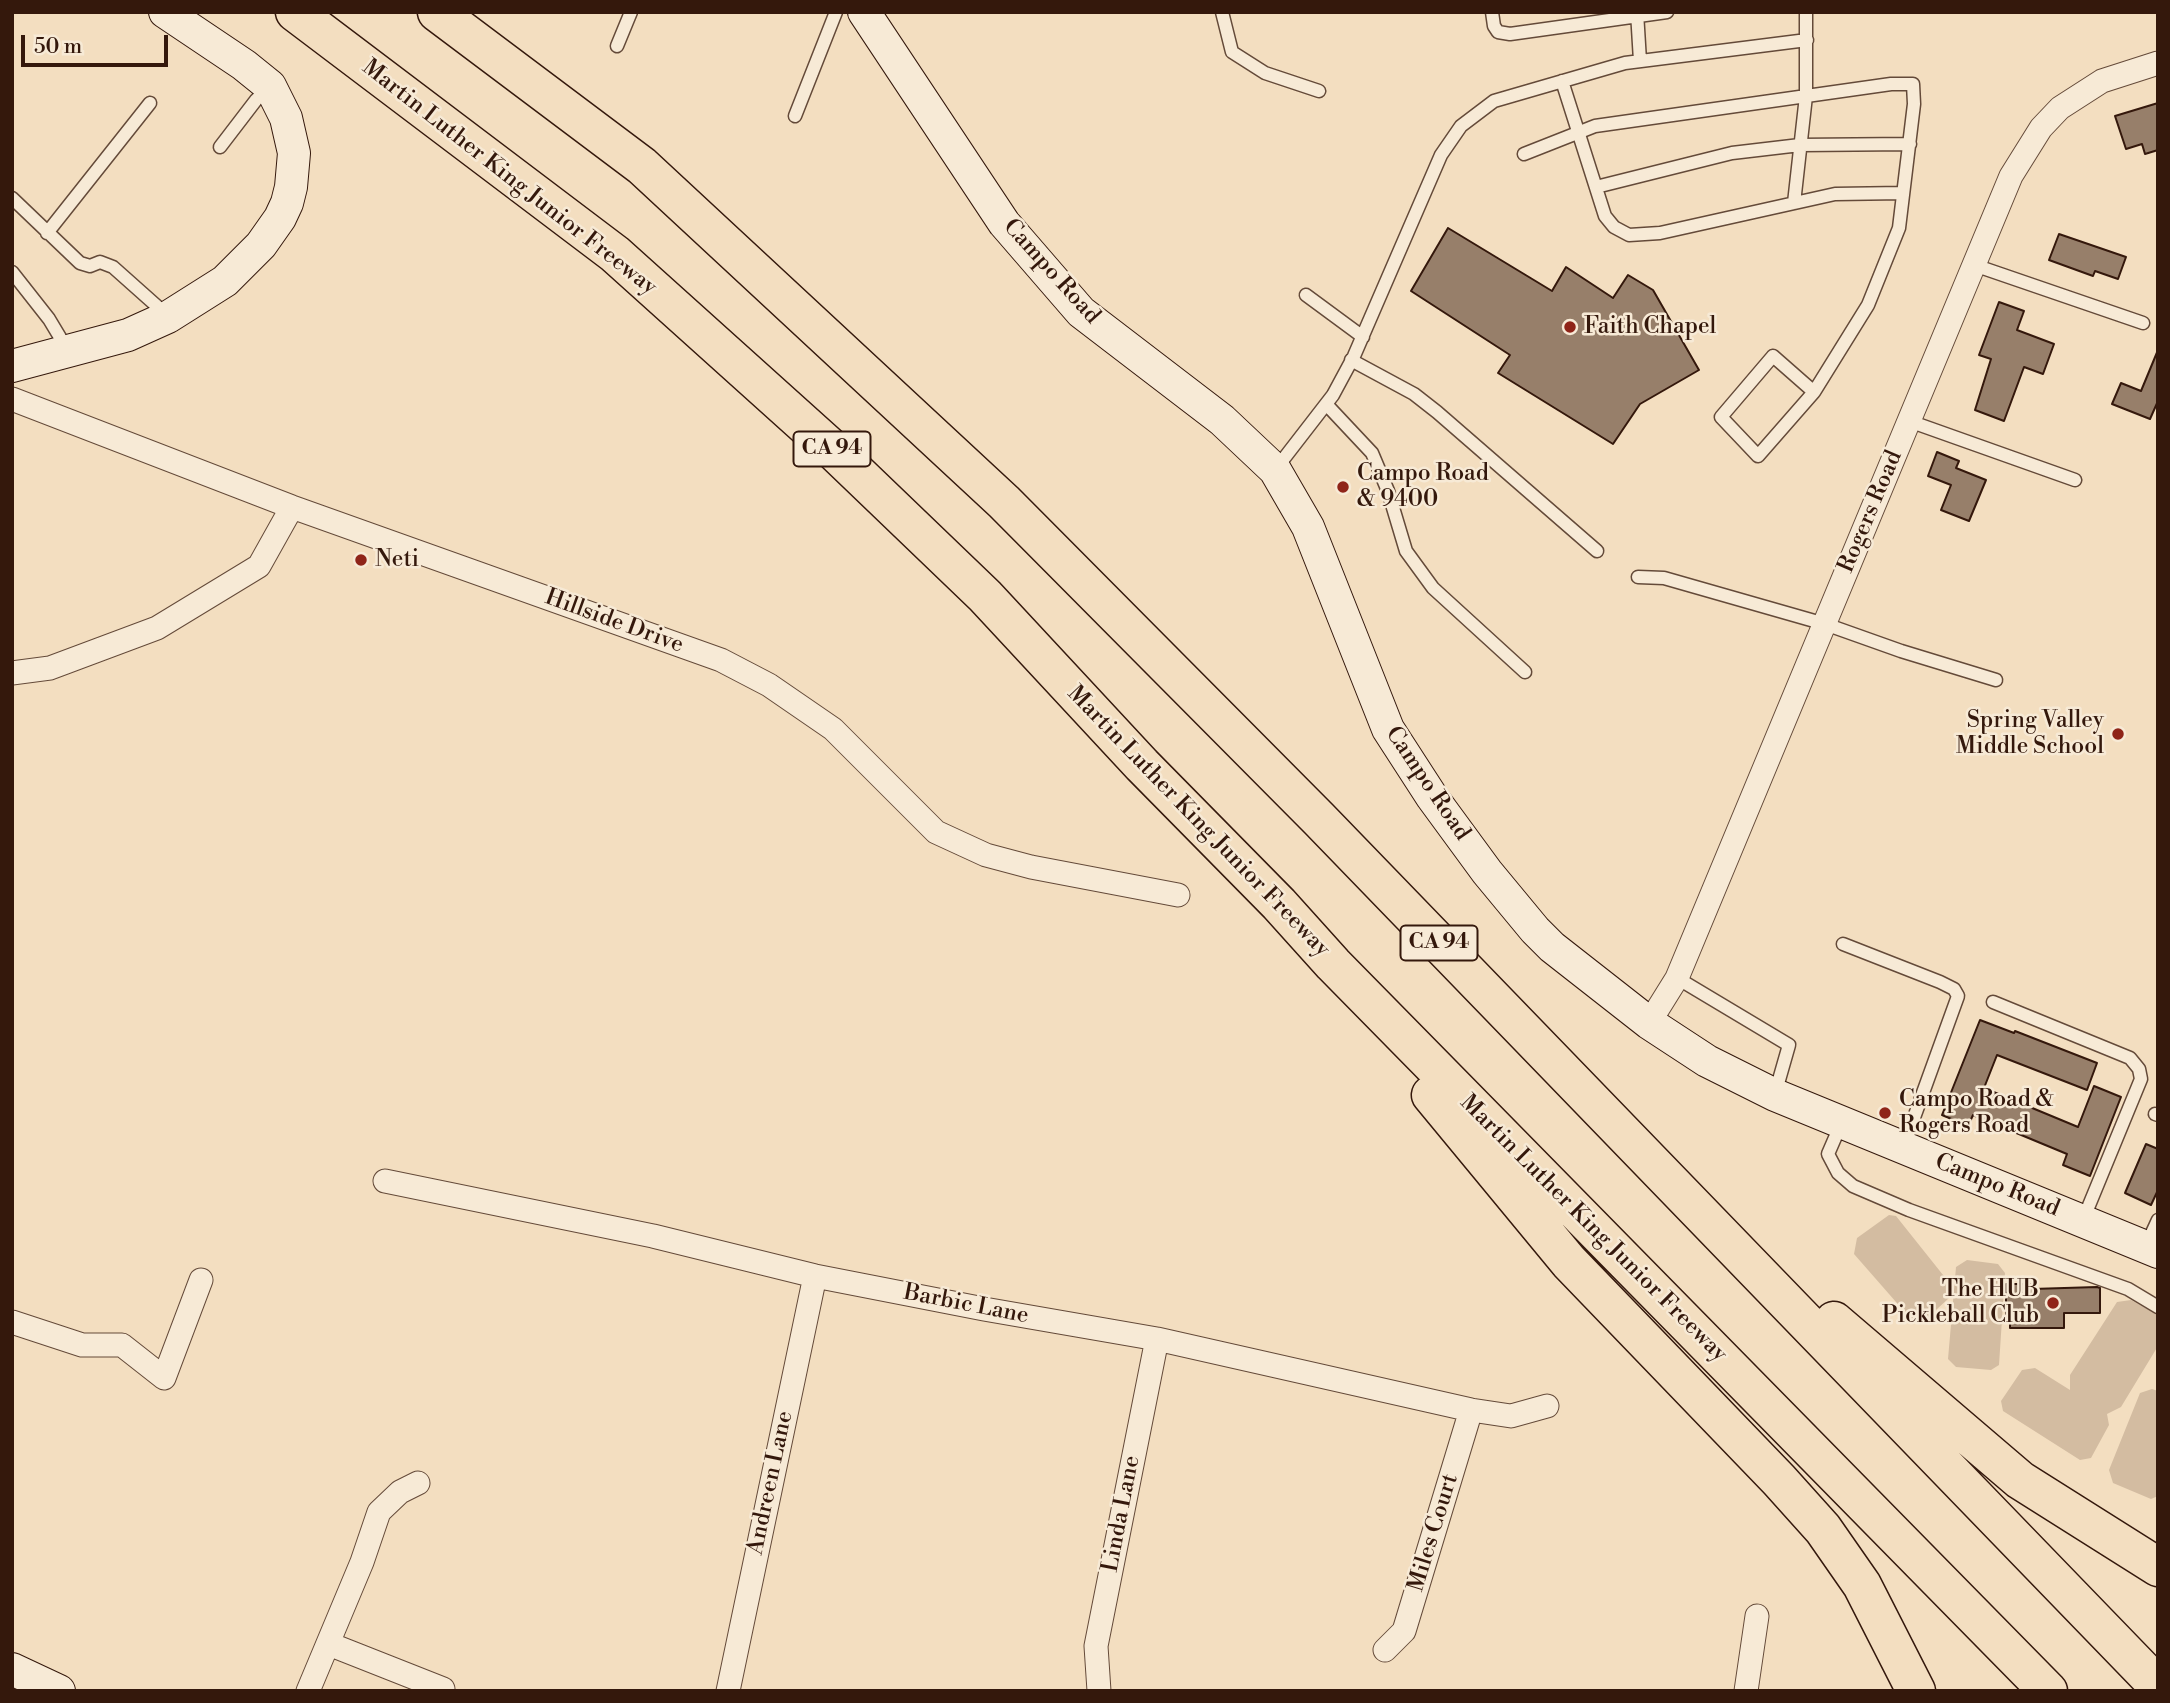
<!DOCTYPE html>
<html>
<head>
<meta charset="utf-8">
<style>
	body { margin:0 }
	#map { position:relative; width:2170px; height:1703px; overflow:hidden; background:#f3dec0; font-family:"Libre Bodoni",serif }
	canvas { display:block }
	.frame { position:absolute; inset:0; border:14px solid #34180c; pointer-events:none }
	.scale { position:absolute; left:21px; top:35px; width:147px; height:32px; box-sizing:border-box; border:4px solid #34180c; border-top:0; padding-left:9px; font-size:21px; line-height:24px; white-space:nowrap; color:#34180c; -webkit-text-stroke:5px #f7ead6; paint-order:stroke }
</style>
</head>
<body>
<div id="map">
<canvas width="2170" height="1703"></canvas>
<div class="frame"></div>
<div class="scale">50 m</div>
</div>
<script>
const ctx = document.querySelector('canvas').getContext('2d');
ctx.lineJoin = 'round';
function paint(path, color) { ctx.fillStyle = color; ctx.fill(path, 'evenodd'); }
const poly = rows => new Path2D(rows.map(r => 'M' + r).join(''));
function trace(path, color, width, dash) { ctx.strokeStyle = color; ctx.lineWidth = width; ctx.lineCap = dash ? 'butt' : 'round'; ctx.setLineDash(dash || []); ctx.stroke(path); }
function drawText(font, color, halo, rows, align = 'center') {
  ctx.font = font + ' "Libre Bodoni",serif'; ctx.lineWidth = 5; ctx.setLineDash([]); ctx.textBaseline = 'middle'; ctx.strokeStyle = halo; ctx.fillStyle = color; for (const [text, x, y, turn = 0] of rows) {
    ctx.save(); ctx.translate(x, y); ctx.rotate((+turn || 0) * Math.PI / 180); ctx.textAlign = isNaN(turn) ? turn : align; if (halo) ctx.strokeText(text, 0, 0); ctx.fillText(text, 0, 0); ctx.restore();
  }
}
paint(poly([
	[1889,1215,1896,1216,1951,1285,1949,1298,1925,1320,1910,1318,1854,1254,1857,1238],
	[1967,1260,1998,1264,2005,1273,1999,1365,1991,1370,1956,1367,1948,1359,1956,1267],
	[2131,1300,2158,1315,2158,1346,2121,1407,2107,1414,2109,1425,2091,1458,2080,1460,2003,1411,2001,1401,2022,1370,2035,1368,2070,1390,2070,1375,2117,1302],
	[2152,1389,2158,1391,2158,1496,2151,1499,2113,1483,2109,1470,2140,1393]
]), '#d3bca1');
const building = poly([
	[2158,103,2158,150,2145,154,2142,144,2126,149,2115,116,2158,103],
	[1448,228,1552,291,1566,267,1613,298,1628,275,1653,290,1699,370,1640,404,1613,444,1498,373,1510,355,1411,291,1448,228],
	[2059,234,2126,257,2118,279,2095,271,2093,276,2049,260,2059,234],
	[1999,302,2024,311,2017,330,2054,344,2043,374,2024,367,2004,421,1975,410,1991,359,1979,355,1999,302],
	[2158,350,2158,401,2150,419,2112,404,2121,383,2141,391,2158,350],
	[1937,452,1959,461,1956,468,1986,480,1969,521,1941,510,1951,485,1928,476,1937,452],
	[1980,1020,2014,1033,2015,1031,2097,1063,2087,1090,1997,1055,1984,1088,2078,1127,2094,1086,2121,1097,2090,1176,2063,1165,2067,1154,1973,1115,1968,1126,1942,1115,1980,1020],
	[2146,1144,2158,1149,2158,1190,2151,1205,2125,1193,2146,1144],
	[2006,1284,2032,1284,2032,1289,2097,1287,2100,1288,2100,1313,2064,1313,2064,1328,2010,1328,2010,1316,2006,1316,2006,1284]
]);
paint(building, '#977f6a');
trace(building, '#34180c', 2);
const lane = poly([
	[1222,12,1232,52,1265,73,1319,91],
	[1492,12,1494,26,1498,32,1510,34,1667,12],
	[1637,12,1640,61],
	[617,46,631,12],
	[1562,81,1605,216,1614,227,1629,235,1660,233,1835,194,1903,193],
	[795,116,836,12],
	[220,147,256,100,269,87],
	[1524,154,1595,126,1891,84,1913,84,1914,104,1899,228,1868,305,1814,392],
	[1596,187,1732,153,1800,145,1910,144],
	[12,198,80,263,90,266,100,262,113,267,168,316],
	[1794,203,1806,96,1806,12],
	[47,233,150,103],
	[1974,265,2143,323],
	[12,272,49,319,67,349],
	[1306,295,1363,337],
	[1773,356,1814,392,1758,456,1721,417,1773,356],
	[1351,360,1414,394,1437,412,1597,551],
	[1326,404,1372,453,1388,491,1406,551,1433,588,1525,672],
	[1909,421,2075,480],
	[1275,470,1333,395,1354,356,1441,155,1461,126,1494,101,1625,63,1807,40],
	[1638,577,1664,578,1825,624,1901,651,1996,680],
	[1843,944,1940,982,1954,989,1958,996,1903,1148],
	[1677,978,1789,1045,1775,1094],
	[1993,1002,2130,1058,2139,1069,2141,1079,2083,1220],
	[2155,1114,2158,1115],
	[1841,1124,1828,1154,1838,1173,1853,1186,1909,1210,2128,1289,2158,1307],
	[2146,1246,2158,1220]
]);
const street = poly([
	[12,399,292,507,721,660,769,685,833,729,936,832,986,855,1031,867,1178,895],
	[12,673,50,668,157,628,259,566,292,507],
	[1649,1023,1677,978,2011,176,2041,128,2060,108,2102,81,2158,63],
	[385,1181,653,1236,815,1276,984,1309,1157,1339,1471,1410,1511,1416,1547,1406],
	[12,1322,82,1345,122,1345,164,1378,201,1280],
	[329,1644,443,1689],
	[1385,1650,1404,1631,1471,1410],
	[308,1691,362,1562,379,1512,400,1492,418,1483],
	[728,1691,815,1276],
	[1099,1691,1096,1646,1157,1339],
	[1746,1691,1757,1616]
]);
const secondary = poly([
	[864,12,1004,223,1081,312,1222,420,1275,470,1308,527,1388,729,1432,797,1487,872,1535,930,1552,947,1649,1023,1707,1061,1775,1095,2158,1252],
	[12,366,128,335,168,317,225,281,261,245,280,218,287,203,291,187,294,153,286,118,270,86,244,65,165,12],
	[12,1669,59,1691]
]);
const highway = poly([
	[295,12,615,254,834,451,985,596,1142,765,1279,904,1333,964,2048,1691],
	[437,12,642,166,1004,502,1319,819,2158,1686],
	[1431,1095,1569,1262,1779,1480,1823,1529,1862,1585,1916,1691],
	[1834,1321,2020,1480,2158,1567]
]);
trace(lane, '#644a39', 15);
trace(street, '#644a39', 25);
trace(secondary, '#34180c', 34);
trace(highway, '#34180c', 41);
trace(lane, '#f7ead6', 12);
trace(street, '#f7ead6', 23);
trace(secondary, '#f7ead6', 32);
trace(highway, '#f3dec0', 38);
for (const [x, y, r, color] of [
	[1570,327,7,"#8f2418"],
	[1343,487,7,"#8f2418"],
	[361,560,7,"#8f2418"],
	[2118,734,7,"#8f2418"],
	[1885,1113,7,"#8f2418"],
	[2053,1303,7,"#8f2418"]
]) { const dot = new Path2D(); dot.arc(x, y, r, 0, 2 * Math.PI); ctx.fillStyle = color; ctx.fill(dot); trace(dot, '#f7ead6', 2.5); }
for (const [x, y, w] of [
	[832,449,77],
	[1439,943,77]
]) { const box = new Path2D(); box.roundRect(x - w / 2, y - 17.5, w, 35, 5); ctx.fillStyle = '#f7ead6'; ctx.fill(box); trace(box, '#34180c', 2); }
drawText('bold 21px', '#34180c', null, [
	["CA 94",832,449],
	["CA 94",1439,943]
]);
drawText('23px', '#34180c', '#f7ead6', [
	["Martin Luther King Junior Freeway",509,178,38],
	["Campo Road",1051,272,48],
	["Rogers Road",1871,512,-67],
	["Hillside Drive",614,622,20],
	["Campo Road",1427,784,56],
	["Martin Luther King Junior Freeway",1198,822,46],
	["Campo Road",1997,1186,22],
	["Martin Luther King Junior Freeway",1593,1229,45],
	["Barbic Lane",966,1305,11],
	["Andreen Lane",771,1483,-78],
	["Linda Lane",1122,1514,-79],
	["Miles Court",1434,1533,-73]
]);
drawText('23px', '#34180c', '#f7ead6', [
	["Faith Chapel",1584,327],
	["Campo Road",1357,474],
	["& 9400",1357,500],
	["Neti",375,560],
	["Spring Valley",2104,721,"right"],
	["Middle School",2104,747,"right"],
	["Campo Road &",1899,1100],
	["Rogers Road",1899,1126],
	["The HUB",2039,1290,"right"],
	["Pickleball Club",2039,1316,"right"]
], 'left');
</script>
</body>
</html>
